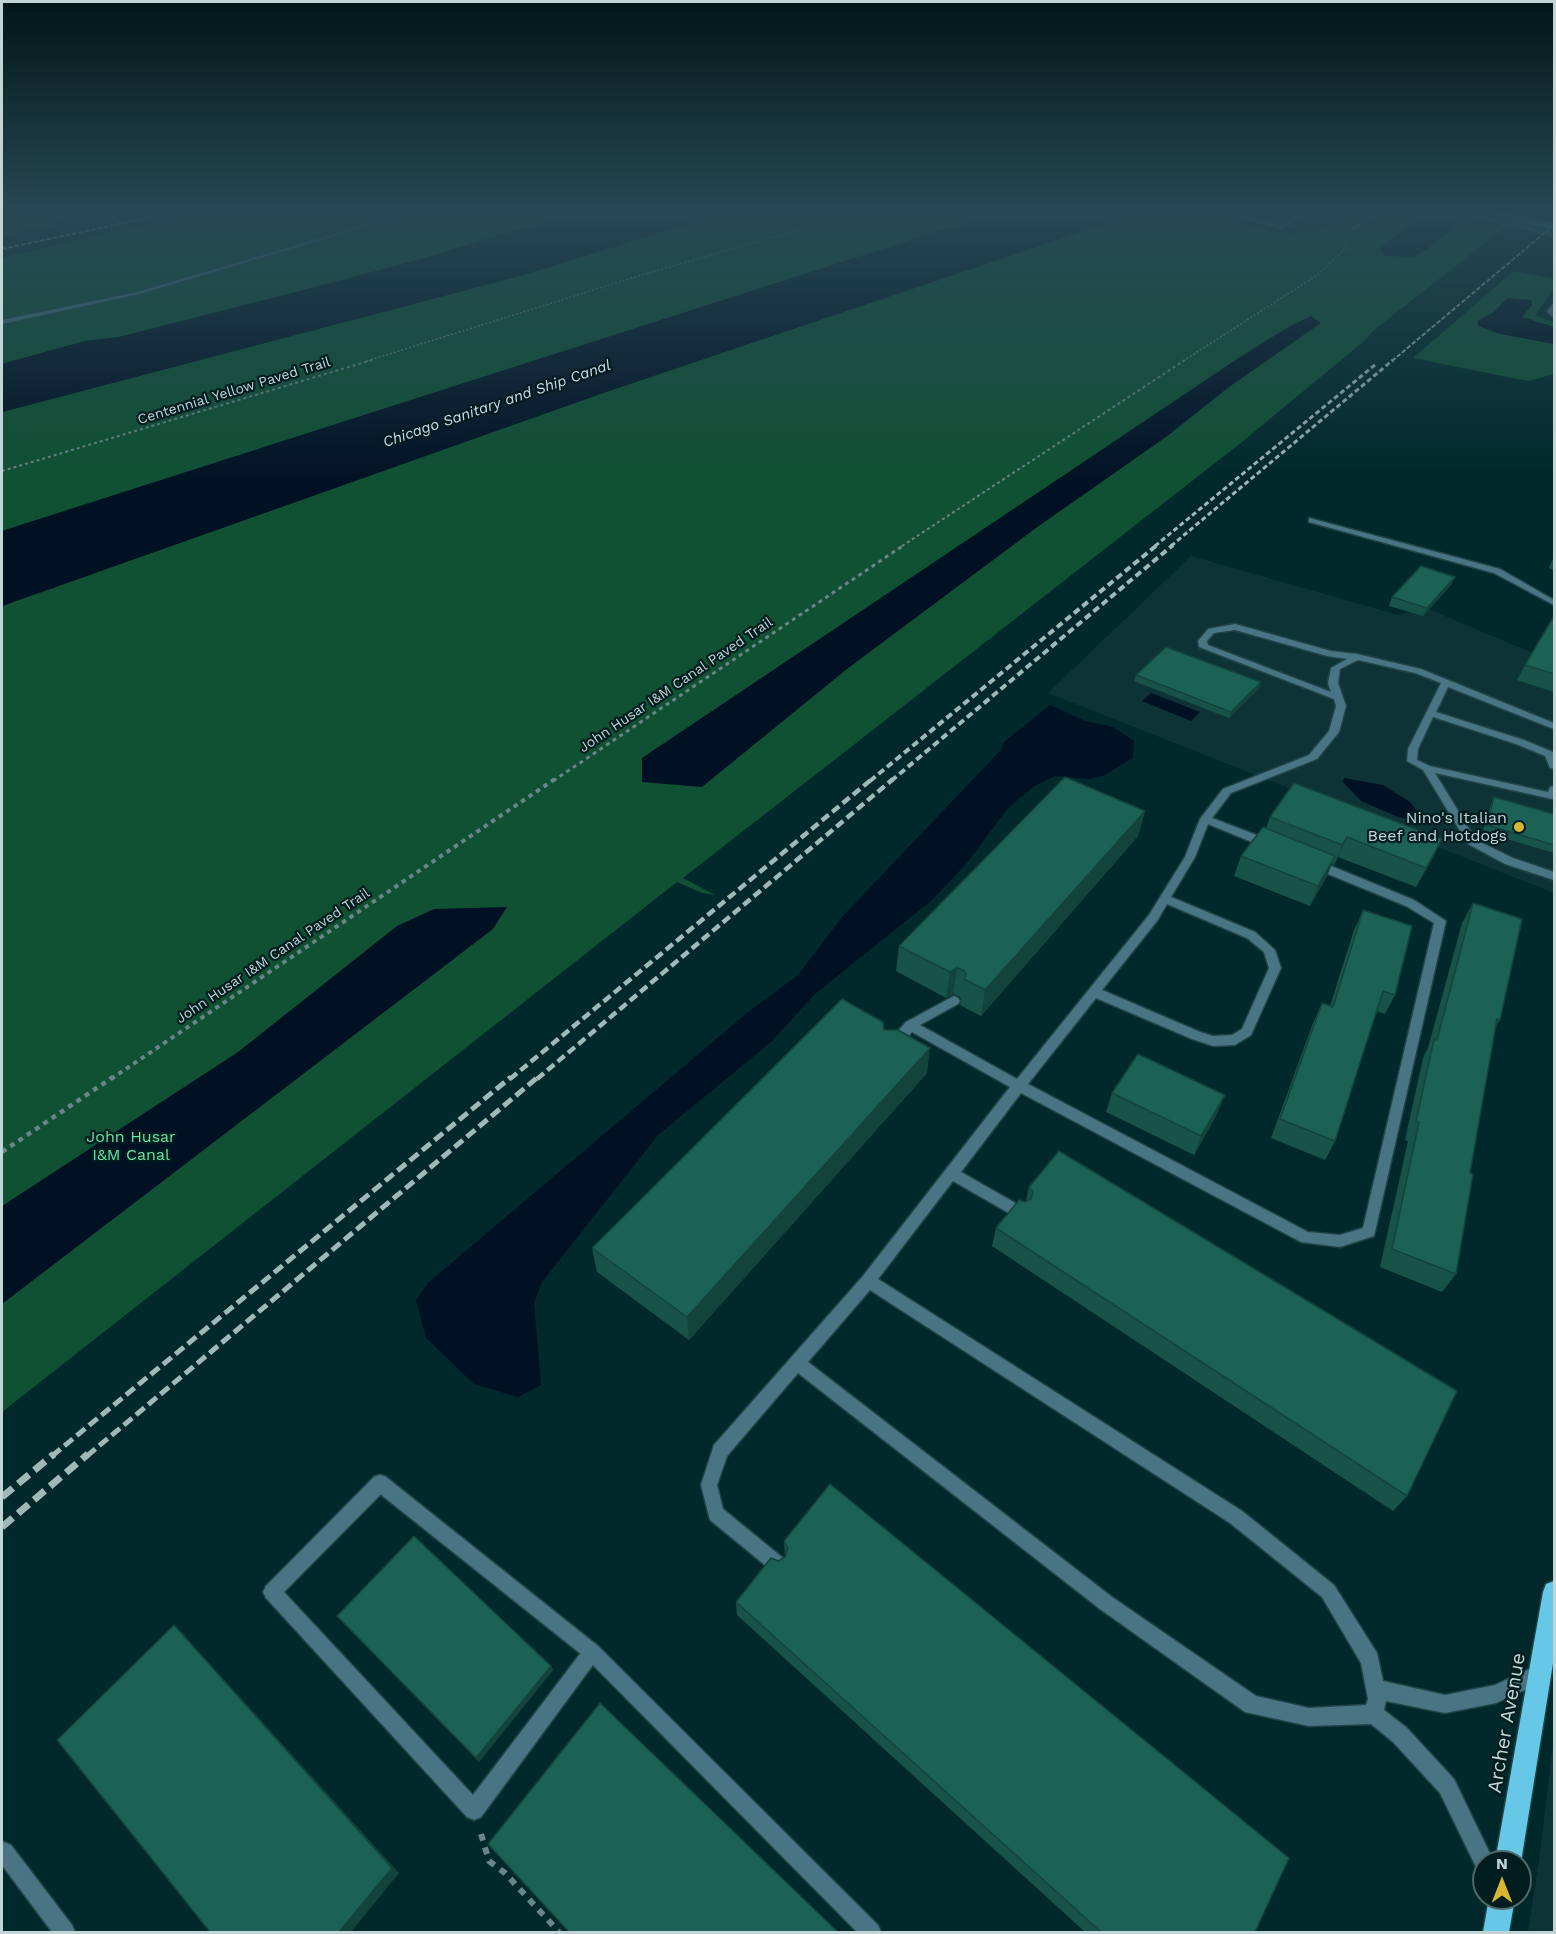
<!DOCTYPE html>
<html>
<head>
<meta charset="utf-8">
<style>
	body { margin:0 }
	#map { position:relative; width:1556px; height:1934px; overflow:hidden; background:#01282a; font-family:"Work Sans",sans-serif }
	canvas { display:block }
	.frame { position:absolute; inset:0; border:3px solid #c2d5d6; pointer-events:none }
	.north { position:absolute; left:1472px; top:1850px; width:60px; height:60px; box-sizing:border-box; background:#021d1f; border:2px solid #4f6768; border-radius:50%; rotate:0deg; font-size:16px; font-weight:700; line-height:24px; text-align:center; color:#c2d5d6 }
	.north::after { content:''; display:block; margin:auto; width:21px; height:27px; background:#d7b434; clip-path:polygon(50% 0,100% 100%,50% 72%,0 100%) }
</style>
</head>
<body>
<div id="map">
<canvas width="1556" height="1934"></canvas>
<div class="frame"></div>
<div class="north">N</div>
</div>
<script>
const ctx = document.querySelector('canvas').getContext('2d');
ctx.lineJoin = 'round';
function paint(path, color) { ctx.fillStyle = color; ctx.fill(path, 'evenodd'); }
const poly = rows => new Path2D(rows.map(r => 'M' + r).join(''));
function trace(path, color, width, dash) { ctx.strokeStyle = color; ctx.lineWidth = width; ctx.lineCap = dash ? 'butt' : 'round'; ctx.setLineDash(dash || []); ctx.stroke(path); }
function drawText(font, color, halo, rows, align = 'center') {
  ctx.font = font + ' "Work Sans",sans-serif'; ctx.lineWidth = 4.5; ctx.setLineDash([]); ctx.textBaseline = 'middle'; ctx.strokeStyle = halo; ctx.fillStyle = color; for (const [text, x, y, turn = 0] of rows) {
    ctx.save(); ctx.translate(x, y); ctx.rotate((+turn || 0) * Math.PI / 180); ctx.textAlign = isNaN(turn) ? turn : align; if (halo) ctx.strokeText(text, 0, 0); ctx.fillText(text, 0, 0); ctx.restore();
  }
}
paint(poly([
	[1191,556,1398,615,1426,608,1554,662,1554,893,1048,693],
	[1554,1735,1554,1932,1528,1932,1540,1853]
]), '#0e3336');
paint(poly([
	[21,215,72,215,52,225,2,236,2,220],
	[206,215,566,215,418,260,292,293,119,337,85,341,2,364,2,258,118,231],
	[718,215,989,215,2,531,2,412,520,276],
	[1131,215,1231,215,1223,220,1292,235,1300,230,1315,232,1342,215,1443,215,1504,228,1374,330,1364,341,1242,442,683,878,715,895,702,893,677,882,2,1412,2,606,606,392],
	[1514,271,1554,279,1554,288,1535,316,1554,322,1554,374,1528,381,1413,358]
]), '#0f5132');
paint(poly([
	[566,215,718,215,520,276,2,412,2,364,85,341,119,337,292,293,418,260],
	[989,215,1131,215,606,392,2,606,2,531],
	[1421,215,1470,215,1432,246,1413,257,1385,256,1379,249],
	[1507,298,1531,300,1532,305,1522,317,1554,327,1554,344,1500,334,1478,326,1478,321,1494,312],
	[1311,316,1321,323,1229,387,1166,437,1036,528,847,669,702,787,642,782,642,758,1240,357,1290,326],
	[1151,693,1200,712,1191,721,1142,701],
	[1050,705,1085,721,1113,727,1134,741,1133,758,1103,776,1088,779,1055,776,1033,787,1007,809,967,863,932,900,815,994,771,1042,658,1135,542,1282,534,1303,541,1385,518,1397,474,1384,426,1338,416,1300,429,1282,747,1013,798,975,842,917,1001,750,1004,742],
	[1344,778,1383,785,1410,802,1418,812,1414,820,1398,817,1361,801,1343,782],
	[507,907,493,929,2,1304,2,1206,238,1052,397,926,434,909]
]), '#001123');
const lane = poly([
	[399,215,406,215,140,294,2,324,2,320,137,292,399,215],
	[1249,215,1256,215,1251,218,1281,225,1298,215,1304,215,1282,229,1243,218,1249,215],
	[1370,215,1376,215,1355,230,1351,230,1351,228,1370,215],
	[1524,215,1530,215,1515,226,1511,226,1511,224,1524,215],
	[1309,518,1500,569,1554,600,1554,605,1494,573,1309,522,1309,518],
	[1235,624,1331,651,1357,654,1421,669,1554,723,1554,729,1551,728,1448,687,1436,712,1524,740,1553,752,1554,755,1554,769,1550,768,1545,756,1516,744,1433,717,1418,749,1417,760,1430,766,1548,792,1550,787,1554,786,1554,799,1552,799,1435,773,1476,840,1513,858,1554,872,1554,880,1505,864,1468,844,1423,770,1407,761,1408,749,1441,683,1415,673,1358,660,1340,669,1338,683,1346,706,1339,732,1317,759,1231,793,1212,818,1272,841,1273,844,1272,847,1264,847,1208,824,1195,857,1171,897,1255,932,1275,950,1281,968,1251,1035,1235,1045,1213,1046,1192,1039,1096,998,1028,1084,1308,1232,1340,1235,1363,1228,1434,923,1406,906,1311,867,1309,864,1315,860,1319,861,1414,900,1446,921,1374,1236,1340,1247,1301,1242,1021,1093,961,1172,1024,1208,1026,1212,1024,1216,1019,1218,1014,1216,953,1181,878,1279,1242,1511,1334,1585,1377,1653,1383,1681,1445,1695,1495,1685,1540,1664,1547,1666,1549,1673,1547,1680,1496,1703,1445,1713,1386,1701,1384,1710,1407,1728,1454,1779,1494,1862,1484,1862,1484,1872,1477,1869,1440,1793,1393,1742,1371,1724,1309,1726,1245,1712,1100,1609,798,1373,727,1456,717,1485,723,1509,783,1558,786,1564,783,1570,777,1573,771,1570,710,1520,701,1485,714,1445,863,1276,1010,1087,912,1032,897,1049,887,1049,886,1046,887,1043,906,1022,954,996,958,998,960,1001,958,1004,920,1025,1017,1079,1149,915,1185,857,1200,819,1223,789,1309,755,1329,731,1336,706,1334,699,1199,647,1198,641,1208,629,1235,624],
	[1235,630,1327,656,1347,659,1331,668,1328,683,1331,692,1208,645,1207,641,1214,633,1235,630],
	[1167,904,1247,938,1264,952,1269,968,1242,1029,1232,1035,1213,1036,1200,1032,1102,990,1157,921,1167,904],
	[870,1290,1230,1523,1322,1597,1361,1663,1368,1699,1366,1705,1309,1708,1256,1696,1112,1597,808,1362,870,1290],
	[380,1475,386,1477,388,1483,386,1489,284,1592,473,1795,586,1646,592,1643,598,1646,601,1652,598,1658,481,1817,474,1820,467,1817,266,1598,263,1592,266,1586,374,1477,380,1475]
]);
const street = poly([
	[1464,215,1471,215,1554,233,1554,236,1464,215],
	[1554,303,1553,311,1554,318,1547,311,1554,303],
	[380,1475,386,1477,598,1646,878,1925,881,1932,857,1932,586,1658,374,1489,372,1483,374,1477,380,1475],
	[4,1842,11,1845,72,1925,75,1932,52,1932,2,1865,2,1843,4,1842]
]);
const primary = poly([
	[1554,1581,1554,1657,1521,1862,1495,1862,1543,1592,1546,1584,1554,1581],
	[1489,1898,1515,1898,1509,1932,1483,1932,1489,1898]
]);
trace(lane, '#204446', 3);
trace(street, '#204446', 3);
trace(primary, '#204446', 3);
trace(poly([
	[367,361,638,276,851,215],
	[1183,361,1316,276,1343,251,1347,243]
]), '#698587', 1.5, [2, 2]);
trace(poly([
	[2,471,372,360],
	[902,546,1185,360]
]), '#698587', 2, [3, 3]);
trace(poly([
	[553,781,904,545]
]), '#698587', 3, [4, 4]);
trace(poly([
	[111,1079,555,779]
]), '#698587', 4, [4.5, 4.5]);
trace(poly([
	[2,1152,113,1077]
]), '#698587', 4.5, [5, 5]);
trace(poly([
	[481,1834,489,1861,505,1873,559,1932]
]), '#698587', 6, [7, 7]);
paint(lane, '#497483');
paint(street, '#497483');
paint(primary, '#67c7e7');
trace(poly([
	[2,249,161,215],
	[1392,361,1554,225]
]), '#a1b8b9', 2, [4.5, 2]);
trace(poly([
	[1155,546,1376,364],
	[1171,546,1393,360]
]), '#a1b8b9', 3, [5, 3]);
trace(poly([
	[870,781,1157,545],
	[891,781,1173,545]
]), '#a1b8b9', 4, [7, 4]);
trace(poly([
	[510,1079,872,779],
	[537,1079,893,779]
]), '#a1b8b9', 4.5, [9, 4.5]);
trace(poly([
	[52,1456,511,1077],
	[87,1456,538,1077]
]), '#a1b8b9', 5, [11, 5]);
trace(poly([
	[2,1497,54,1454],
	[2,1527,88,1454]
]), '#a1b8b9', 7, [14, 7]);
const secondaryBridge = poly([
	[1500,215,1554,227]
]);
trace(secondaryBridge, '#204446', 8, []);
trace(secondaryBridge, '#5aa3bb', 6);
paint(poly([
	[1554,556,1554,570,1549,568],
	[1451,585,1423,616,1389,606,1392,597],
	[1554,616,1554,692,1517,680,1525,665],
	[1136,675,1259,689,1229,718,1134,681],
	[1494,797,1554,814,1554,853,1483,832,1491,804],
	[1145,811,1138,836,981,1016,960,1005,961,999,959,996,953,994,946,998,896,971,899,946],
	[1270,817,1442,839,1433,858,1416,887,1338,857,1334,865,1332,864,1327,876,1310,906,1234,876,1241,856,1266,828],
	[1473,903,1500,1020,1495,1027,1470,1173,1456,1274,1442,1292,1380,1267,1408,1141,1405,1140,1423,1058,1428,1048,1462,923],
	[1363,910,1395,995,1385,1014,1376,1011,1335,1141,1325,1160,1271,1138,1313,1023,1322,1003,1330,1006,1354,930],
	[884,1030,927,1073,689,1340,597,1272,592,1248],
	[1112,1093,1217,1114,1194,1155,1106,1112],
	[1029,1187,1407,1496,1393,1511,992,1246,996,1228,1026,1201],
	[784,1541,1255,1932,1085,1932,737,1615,736,1602,778,1561,785,1557],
	[337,1616,551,1666,553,1670,479,1762]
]), '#175349');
paint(poly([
	[1455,577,1451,585,1423,616,1427,608],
	[1261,682,1259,689,1229,718,1231,712],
	[1145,811,1138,836,981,1016,985,990],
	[1347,837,1338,857,1334,865,1342,845],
	[1442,839,1433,858,1416,887,1426,868],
	[1335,856,1327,876,1310,906,1318,886],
	[957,968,953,994,946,998,950,972],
	[930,1048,927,1073,689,1340,687,1317],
	[1225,1095,1217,1114,1194,1155,1201,1136],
	[174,1625,183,1634,399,1873,351,1932,339,1932],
	[551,1666,553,1670,479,1762,476,1758]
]), '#13443c');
const building = poly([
	[1421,566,1455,577,1427,608,1392,597,1421,566],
	[1554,616,1554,674,1525,665,1554,616],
	[1166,647,1261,682,1231,712,1136,675,1166,647],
	[1065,777,1145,811,985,990,964,979,966,974,963,970,957,968,950,972,899,946,1065,777],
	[1294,783,1442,839,1426,868,1347,837,1342,845,1270,817,1294,783],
	[1494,797,1554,814,1554,845,1487,825,1494,797],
	[1263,827,1335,856,1318,886,1241,856,1263,827],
	[1473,903,1522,919,1500,1020,1497,1019,1470,1173,1473,1174,1456,1274,1392,1249,1419,1122,1416,1121,1434,1039,1437,1040,1473,903],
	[1363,910,1412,926,1395,995,1383,991,1335,1141,1280,1119,1322,1003,1333,1007,1363,910],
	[842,999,883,1022,884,1030,898,1030,930,1048,687,1317,592,1248,842,999],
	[1138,1054,1225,1095,1201,1136,1112,1093,1138,1054],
	[1059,1151,1457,1391,1407,1496,996,1228,1019,1200,1025,1202,1031,1199,1033,1192,1029,1187,1059,1151],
	[830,1484,1289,1858,1255,1932,1101,1932,736,1602,771,1558,778,1561,785,1557,788,1548,784,1541,830,1484],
	[414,1536,551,1666,476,1758,337,1616,414,1536],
	[174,1625,392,1868,339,1932,210,1932,57,1740,174,1625],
	[600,1703,838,1932,569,1932,488,1844,600,1703]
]);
paint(building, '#1b6155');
trace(building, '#13443c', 1.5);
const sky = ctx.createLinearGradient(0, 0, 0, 485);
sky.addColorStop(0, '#011617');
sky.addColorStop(0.44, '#274855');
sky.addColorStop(1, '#27485500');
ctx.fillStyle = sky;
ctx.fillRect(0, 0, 1556, 485);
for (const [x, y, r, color] of [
	[1519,827,6,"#d7b434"]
]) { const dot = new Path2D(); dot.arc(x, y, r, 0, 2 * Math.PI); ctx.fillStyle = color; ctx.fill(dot); trace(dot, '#021d1f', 2); }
drawText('14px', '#c2d5d6', '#021d1f', [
	["Centennial Yellow Paved Trail",234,391,-17],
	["John Husar I&M Canal Paved Trail",676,685,-34],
	["John Husar I&M Canal Paved Trail",273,956,-34]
]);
drawText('italic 15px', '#ccdeee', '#021d1f', [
	["Chicago Sanitary and Ship Canal",497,404,-19]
]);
drawText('16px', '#c2d5d6', '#021d1f', [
	["Nino's Italian",1507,818],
	["Beef and Hotdogs",1507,836]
], 'right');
drawText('16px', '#68e6a3', '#021d1f', [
	["John Husar",131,1137],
	["I&M Canal",131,1155]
]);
drawText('20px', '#c2d5d6', '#021d1f', [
	["Archer Avenue",1507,1723,-80]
]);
</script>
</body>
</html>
